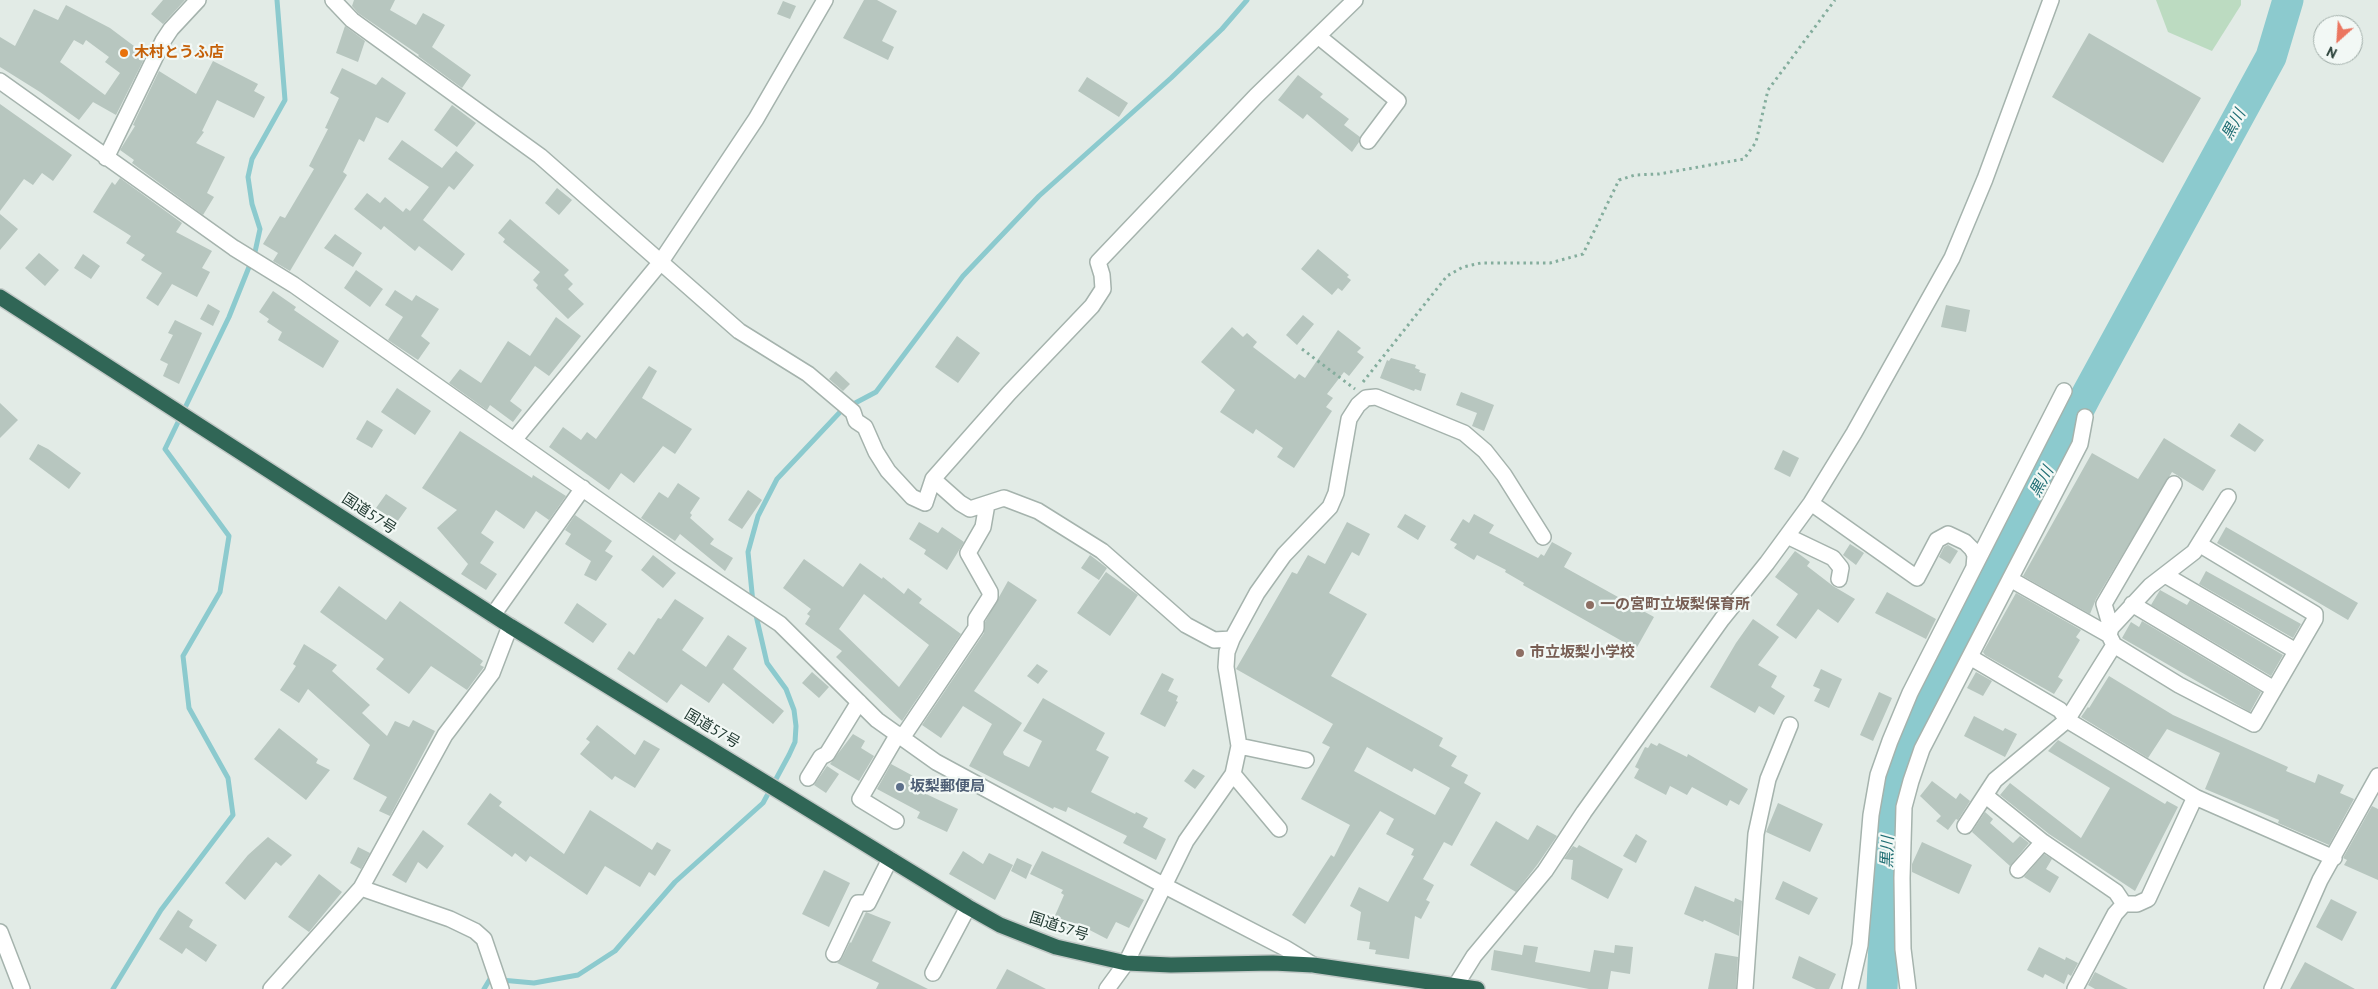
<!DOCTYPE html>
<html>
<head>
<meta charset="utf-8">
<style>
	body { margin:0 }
	#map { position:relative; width:2378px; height:989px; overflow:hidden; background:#e2ebe6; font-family:"PT Sans",sans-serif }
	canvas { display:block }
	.north { position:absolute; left:2313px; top:15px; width:50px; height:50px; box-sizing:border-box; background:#f2f8f5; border:1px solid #9faca7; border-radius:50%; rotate:206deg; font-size:14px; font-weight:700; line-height:20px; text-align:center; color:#233b33 }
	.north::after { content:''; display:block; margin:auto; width:18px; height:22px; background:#eb7660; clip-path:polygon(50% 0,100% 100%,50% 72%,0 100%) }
</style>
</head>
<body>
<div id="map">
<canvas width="2378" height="989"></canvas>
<div class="north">N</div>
</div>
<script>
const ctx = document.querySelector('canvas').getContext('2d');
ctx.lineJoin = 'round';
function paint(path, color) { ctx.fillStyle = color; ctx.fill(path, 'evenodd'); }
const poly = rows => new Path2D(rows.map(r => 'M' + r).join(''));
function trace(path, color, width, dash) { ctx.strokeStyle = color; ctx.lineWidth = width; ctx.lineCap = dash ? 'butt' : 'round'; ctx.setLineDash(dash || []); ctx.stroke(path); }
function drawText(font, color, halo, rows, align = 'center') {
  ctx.font = font + ' "PT Sans","Noto Sans JP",sans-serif'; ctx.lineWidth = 4.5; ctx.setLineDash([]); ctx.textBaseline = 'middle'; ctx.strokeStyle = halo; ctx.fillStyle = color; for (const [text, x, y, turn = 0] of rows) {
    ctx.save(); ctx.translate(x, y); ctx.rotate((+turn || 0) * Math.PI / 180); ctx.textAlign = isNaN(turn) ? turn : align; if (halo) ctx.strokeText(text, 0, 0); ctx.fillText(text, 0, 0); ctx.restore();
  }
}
paint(poly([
	[2156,0,2241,0,2241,5,2212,51,2168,32]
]), '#bcdbc1');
trace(poly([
	[753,603,748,552,758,516,777,479,842,410,876,392,963,276,1039,196,1171,78,1222,29,1247,0],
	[113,989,161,910,233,815,228,778,189,708,183,656,220,592,229,536,165,449,229,317,255,252,260,229,252,204,248,177,252,159,285,100,277,0],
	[484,989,490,979,534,983,578,975,615,951,675,882,763,803,789,755,795,742,796,726,794,710,786,689,767,663,755,611]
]), '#8ccace', 5);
trace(poly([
	[1882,989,1890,804,1910,745,1991,577,2087,394,2271,57,2288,0]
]), '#8ccace', 31);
paint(poly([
	[163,0,185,0,163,24,151,14],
	[354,0,395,0,390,10,416,25,423,13,445,25,432,47,471,75,462,88,418,56,419,55,358,13,352,6],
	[864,0,877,0,897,11,882,41,894,47,888,60,843,38],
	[783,1,796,6,790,19,777,14],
	[66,5,110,28,146,55,116,115,93,102,79,120,40,92,0,67,0,37,15,46,34,9,58,20],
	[74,40,83,45,86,40,109,57,105,62,120,73,105,95,60,62],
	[345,26,365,41,358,62,336,53],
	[2089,33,2201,98,2163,163,2052,97],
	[213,61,258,84,254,91,265,97,254,118,217,100,202,131,204,132,196,143,225,157,207,193,214,197,203,215,132,163,134,160,120,150,135,126,133,125,159,71,196,94],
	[342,68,376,85,382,77,406,93,388,123,376,117,364,142,359,139,343,172,347,175,290,271,273,261,278,253,263,244,280,216,285,218,314,169,309,166,328,129,325,128,339,98,330,93],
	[1298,75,1323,94,1320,97,1349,119,1344,125,1360,137,1359,142,1352,152,1307,114,1303,119,1278,100],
	[1087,77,1128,103,1119,117,1078,91],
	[0,104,72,155,53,181,42,173,33,185,24,179,0,211],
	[452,105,476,123,457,147,434,130],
	[402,140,442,168,456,151,474,165,454,190,449,186,423,220,465,254,452,271,419,246,415,251,384,226,381,230,354,209,367,193,380,203,385,197,403,212,406,208,410,211,429,187,388,159],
	[120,178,182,223,176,232,212,251,202,268,210,272,197,297,172,284,158,306,146,298,162,273,141,260,145,255,126,243,131,236,93,212,112,182,115,185],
	[557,188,572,200,559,215,545,203],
	[0,214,18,229,0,250],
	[510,219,569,270,564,275,573,284,568,289,584,304,568,319,536,288,538,285,533,280,540,272,503,242,505,239,498,233],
	[335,234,362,253,353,267,324,248],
	[1318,249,1349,275,1347,277,1351,280,1342,291,1338,288,1332,295,1301,269],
	[39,253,59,270,45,286,25,268],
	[83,254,100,266,91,279,74,268],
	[356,270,383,289,370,307,344,288],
	[395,290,412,301,416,295,439,309,421,336,430,343,418,360,388,340,403,317,385,305],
	[273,291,296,307,294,310,339,341,323,368,278,340,282,332,267,322,269,319,259,312],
	[208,304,220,311,213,326,200,319],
	[1946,305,1970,310,1966,332,1941,327],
	[1303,315,1314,324,1297,345,1286,335],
	[556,317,581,336,549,376,535,366,510,401,522,410,513,422,490,405,487,410,449,383,460,369,481,383,508,341,530,356],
	[175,320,202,333,179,384,163,376,168,364,160,360,173,335,168,333],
	[1232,327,1243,337,1247,333,1257,342,1253,347,1295,379,1299,374,1305,378,1338,330,1361,348,1357,352,1364,357,1349,376,1344,372,1327,394,1333,398,1326,407,1332,411,1294,468,1277,457,1283,448,1256,429,1253,434,1220,412,1235,390,1201,362],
	[957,336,980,353,958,383,935,367],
	[1391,358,1416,365,1415,368,1420,370,1419,372,1426,374,1421,391,1415,389,1414,391,1380,378,1387,360,1389,361],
	[649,366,657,371,642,398,692,429,675,454,663,446,634,483,621,473,609,490,549,447,563,427,581,440,587,432,596,439],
	[836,371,850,384,843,391,829,379],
	[397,388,431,411,415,435,381,412],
	[1461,392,1494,405,1484,431,1472,426,1477,413,1456,405],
	[0,403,18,420,0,438],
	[367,420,383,430,372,448,356,439],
	[2239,423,2264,440,2255,452,2230,436],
	[460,431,532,478,533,475,566,496,549,520,536,511,524,529,496,510,481,533,494,542,480,563,497,574,486,590,461,574,468,564,437,528,457,510,422,488],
	[2164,438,2216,470,2203,491,2172,472,2096,599,2090,614,2023,576,2092,453,2138,479],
	[38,444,48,449,81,473,69,489,29,459],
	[1783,450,1799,458,1790,477,1774,469],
	[678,483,700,498,690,513,692,515,690,518,714,539,710,544,733,558,725,571,680,534,675,541,641,518,659,492,668,498],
	[748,490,762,500,742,529,728,520],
	[386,494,407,508,397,522,376,508],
	[1405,514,1426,526,1418,540,1397,527],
	[1474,514,1494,525,1489,533,1538,558,1541,554,1544,556,1552,542,1572,553,1564,567,1654,617,1636,649,1523,585,1524,583,1505,572,1506,570,1477,555,1474,560,1454,548,1457,544,1450,540,1463,519,1469,523],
	[575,515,612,541,605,551,613,556,596,581,584,575,591,561,565,544,571,534,565,530],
	[919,522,938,533,942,527,964,542,947,570,924,554,926,550,909,539],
	[1347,522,1370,534,1359,556,1352,552,1329,593,1367,614,1331,676,1443,738,1439,746,1457,756,1451,766,1468,775,1464,783,1481,793,1452,846,1444,842,1423,879,1434,885,1426,900,1430,902,1421,919,1415,916,1409,959,1375,954,1376,950,1369,949,1370,942,1357,940,1361,912,1350,906,1359,887,1388,902,1414,856,1411,855,1414,849,1386,834,1394,819,1380,811,1305,924,1292,915,1331,855,1334,857,1350,825,1301,799,1330,747,1322,743,1333,724,1236,669,1292,572,1297,574,1308,555,1325,564],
	[1367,747,1412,772,1414,768,1450,788,1435,815,1354,771],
	[2226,527,2358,603,2348,620,2217,543],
	[1850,544,1864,553,1856,565,1843,555],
	[1948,545,1958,551,1950,564,1939,557,1944,547],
	[1795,551,1810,562,1807,566,1833,586,1855,599,1838,623,1818,609,1796,639,1776,625,1798,594,1775,577],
	[653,555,676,573,663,588,641,570],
	[1090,555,1107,568,1099,580,1081,568],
	[804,559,843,587,860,563,882,579,883,577,904,594,908,588,922,599,919,603,961,634,902,721,836,657,842,651,805,624,810,616,807,614,811,609,783,588],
	[864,594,929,645,899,687,839,629],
	[2206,571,2301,624,2293,638,2199,584],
	[1106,572,1138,595,1110,636,1077,613],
	[1008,581,1037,600,974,691,1022,723,1003,752,1004,755,1029,767,1042,741,1023,731,1043,698,1105,733,1096,750,1109,757,1091,792,1135,814,1136,812,1148,818,1143,827,1166,839,1156,860,1123,843,1127,836,1068,807,1066,812,1054,807,1053,809,969,766,992,724,963,706,941,738,922,725,984,633,985,622],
	[339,586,386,620,400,601,483,661,480,665,484,667,467,690,431,666,409,694,376,669,384,659,320,612],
	[2160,590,2187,605,2190,600,2283,655,2271,676,2151,605],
	[1887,592,1936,619,1926,639,1875,613],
	[2016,593,2081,630,2076,637,2080,640,2058,677,2063,680,2054,694,1985,655,1983,652],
	[675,599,704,618,682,650,706,667,728,635,747,648,733,669,784,711,773,724,723,683,709,703,681,684,667,703,617,669,629,651,634,655,658,618,661,619],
	[577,603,607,624,593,643,564,623],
	[1753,619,1779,637,1758,665,1777,676,1771,687,1785,696,1774,715,1759,706,1755,713,1710,687,1736,643],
	[2142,621,2261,692,2250,712,2122,638,2131,622,2139,627],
	[304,644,337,665,332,671,370,705,362,713,387,736,395,721,409,727,413,720,435,731,390,816,379,811,387,797,353,779,370,745,308,689,299,703,280,690,296,666,293,664],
	[1037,664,1048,671,1038,684,1027,676],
	[1821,669,1842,679,1829,708,1814,701,1820,689,1813,686],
	[812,672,829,687,819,698,802,683],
	[1976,672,1992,681,1983,696,1967,688],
	[1162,673,1174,679,1168,691,1178,696,1176,701,1178,702,1165,727,1140,714],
	[2109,676,2173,715,2288,767,2286,771,2315,783,2318,774,2344,785,2340,793,2354,799,2329,845,2278,823,2279,820,2205,789,2220,753,2167,729,2148,758,2081,717,2088,707,2089,708],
	[1879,692,1892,698,1873,741,1860,735],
	[1974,716,2003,731,2005,728,2017,734,2005,757,1964,736],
	[597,725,635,755,644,740,660,749,635,788,615,776,612,780,580,754,590,742,586,739],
	[279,728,318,759,316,763,330,770,306,800,254,759],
	[853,734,865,741,861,748,874,756,859,781,830,764],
	[2058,740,2165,804,2167,801,2178,807,2135,891,2049,834,2000,795,2010,783,2081,838,2110,788,2048,751],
	[1651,743,1657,746,1659,743,1687,757,1688,754,1748,789,1739,805,1730,800,1727,806,1692,787,1687,795,1670,786,1666,795,1634,778,1639,769,1635,767,1645,747,1648,748],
	[891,764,928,784,924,793,958,809,947,832,917,818,920,812,877,789],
	[827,766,839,774,826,793,814,785],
	[1193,769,1205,776,1195,789,1184,781],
	[1932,781,1956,799,1960,793,1970,801,1958,820,1956,819,1948,830,1936,821,1941,816,1920,796],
	[490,793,502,802,499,806,564,854,590,810,652,850,657,842,671,850,655,876,649,872,640,887,605,866,587,895,530,856,526,862,515,853,512,857,467,824],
	[1778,803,1823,824,1810,852,1766,832],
	[2372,806,2378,809,2378,880,2344,865,2347,860,2343,858],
	[1985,812,1993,819,1990,823,2013,843,2020,836,2029,843,2010,866,1972,832],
	[1496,821,1528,840,1537,825,1557,836,1537,865,1516,892,1470,865],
	[423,830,444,846,427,869,418,862,406,883,392,875],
	[1636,834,1647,841,1636,863,1623,856],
	[268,837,292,855,281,866,276,862,245,900,225,883,248,855],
	[1922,842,1972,865,1959,894,1912,872,1912,864],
	[1579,845,1623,869,1608,899,1571,879,1573,860,1564,859,1573,846,1577,848],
	[358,847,370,853,361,869,350,863],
	[963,851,983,864,989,853,1013,865,995,900,949,874],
	[1042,851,1144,900,1129,928,1116,922,1107,939,1076,923,1070,935,1050,927,1064,895,1061,893,1063,890,1030,874],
	[2044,854,2052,859,2046,869,2059,877,2050,893,2024,877],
	[1017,858,1032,865,1026,879,1011,871],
	[824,870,850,883,829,927,802,914],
	[319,874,342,892,309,932,288,917],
	[1783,881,1818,898,1809,915,1775,899],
	[1695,886,1734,902,1735,898,1742,901,1739,936,1704,920,1703,922,1684,914],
	[2331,899,2357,912,2342,941,2316,927],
	[178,910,193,920,189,927,217,945,206,962,186,948,182,954,159,939],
	[866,912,891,922,872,961,928,989,876,989,879,983,837,963,842,958,850,942,851,943],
	[1524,945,1538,947,1535,962,1590,972,1594,950,1614,953,1615,945,1633,947,1630,974,1611,971,1608,989,1589,989,1491,970,1494,950,1522,955],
	[2039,947,2065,960,2066,957,2078,963,2071,976,2068,974,2064,984,2045,974,2043,978,2027,970],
	[1715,953,1738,957,1736,989,1708,989],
	[1799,956,1836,974,1829,989,1816,989,1792,978],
	[2305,962,2355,989,2290,989],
	[1007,969,1046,989,996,989],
	[2095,972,2128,989,2095,989,2088,985]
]), '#b7c6bf');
const minor = poly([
	[333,0,352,20,540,156,739,331,808,374,853,412,856,421,865,427,876,452,888,471,912,497,925,503,933,479,1009,393,1092,306,1103,289,1102,275,1098,262,1256,96,1355,0],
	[1318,36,1398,101,1368,141],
	[0,81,234,248,294,285,678,556,780,624,877,720,936,762,1165,886,1285,948,1313,965],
	[106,158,163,41,171,29,198,0],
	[514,440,660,263,756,119,825,0],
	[933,479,960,503,970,509,1004,498,1038,511,1102,551,1186,625,1214,640,1232,639],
	[1811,503,1917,578,1937,540,1948,534,1965,542,1972,549,1975,555,1974,567],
	[1787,536,1833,558,1841,568,1839,579],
	[2165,575,2296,651],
	[2010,579,2109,635],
	[2132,604,2274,689],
	[493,615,583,488],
	[2111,628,2104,604,2174,484],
	[2114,645,2179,685,2254,724,2315,619,2315,614,2199,544],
	[1970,657,2060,710,2067,720,2195,797],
	[902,738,976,628,976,619,990,597,990,592,968,553,983,527,987,504],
	[1239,746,1306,760],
	[1233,774,1279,829],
	[808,778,821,757,827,754,859,702],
	[1986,796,2043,842,2116,892,2124,904],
	[896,821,860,799,898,734],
	[1965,826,1995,780,2067,720,2114,645,2109,635,2111,628,2150,586,2194,552,2228,497],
	[2018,870,2043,842],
	[361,888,450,919,475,931,484,939,501,989],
	[0,932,22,989],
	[834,954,858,903,868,903,890,859],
	[933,973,968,907],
	[1456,985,1474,956,1545,871,1584,812,1722,619,1767,563,1811,503,1854,433,1952,258,1985,179,2051,0],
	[271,989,361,888,445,735,492,673,510,626],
	[1107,989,1126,963,1186,841,1233,774,1239,746,1226,667,1227,652,1232,639,1257,593,1284,555,1330,507,1336,493,1349,419,1358,405,1366,398,1376,397,1464,433,1485,451,1504,475,1543,537],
	[1745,989,1756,834,1768,779,1790,725],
	[1850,989,1860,945,1871,815,1878,775,1890,741,1910,693,2064,391],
	[1908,989,1903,949,1902,878,1904,807,1911,781,1922,749,2080,444,2085,417],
	[2075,989,2115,914,2124,904,2137,904,2148,899,2195,797,2334,858],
	[2272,989,2320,880,2378,776]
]);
const highway = poly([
	[0,297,510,626,968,907,1000,925,1056,947,1126,963,1171,965,1273,963,1313,965,1477,989]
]);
trace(minor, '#a5b3ad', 18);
trace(highway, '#c1c8c6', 18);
trace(poly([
	[1302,349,1355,389],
	[1363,382,1447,276,1463,267,1481,263,1550,263,1583,254,1619,180,1635,175,1659,174,1744,159,1756,142,1768,90,1835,0]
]), '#84ad9d', 3, [2.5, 4]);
trace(minor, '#fff', 15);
trace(highway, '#306656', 15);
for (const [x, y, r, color] of [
	[124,53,5,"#e8710a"],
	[1590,605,5,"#8d6e63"],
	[1520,653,5,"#8d6e63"],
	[900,787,5,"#5c6f8a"]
]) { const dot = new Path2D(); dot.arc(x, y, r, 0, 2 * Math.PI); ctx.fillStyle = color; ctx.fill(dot); trace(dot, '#f2f8f5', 2); }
drawText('bold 15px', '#c56008', '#f2f8f5', [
	["木村とうふ店",134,53]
], 'left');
drawText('15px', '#233b33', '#f2f8f5', [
	["国道57号",369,514,33],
	["国道57号",712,729,31],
	["国道57号",1059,927,18]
]);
drawText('bold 15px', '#785e54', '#f2f8f5', [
	["一の宮町立坂梨保育所",1600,605],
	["市立坂梨小学校",1530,653]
], 'left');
drawText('bold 15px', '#4e5e75', '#f2f8f5', [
	["坂梨郵便局",910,787]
], 'left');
drawText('italic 16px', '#206e74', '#f2f8f5', [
	["黒川",2234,125,-62],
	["黒川",2042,482,-62],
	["黒川",1888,852,-88]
]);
</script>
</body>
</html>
